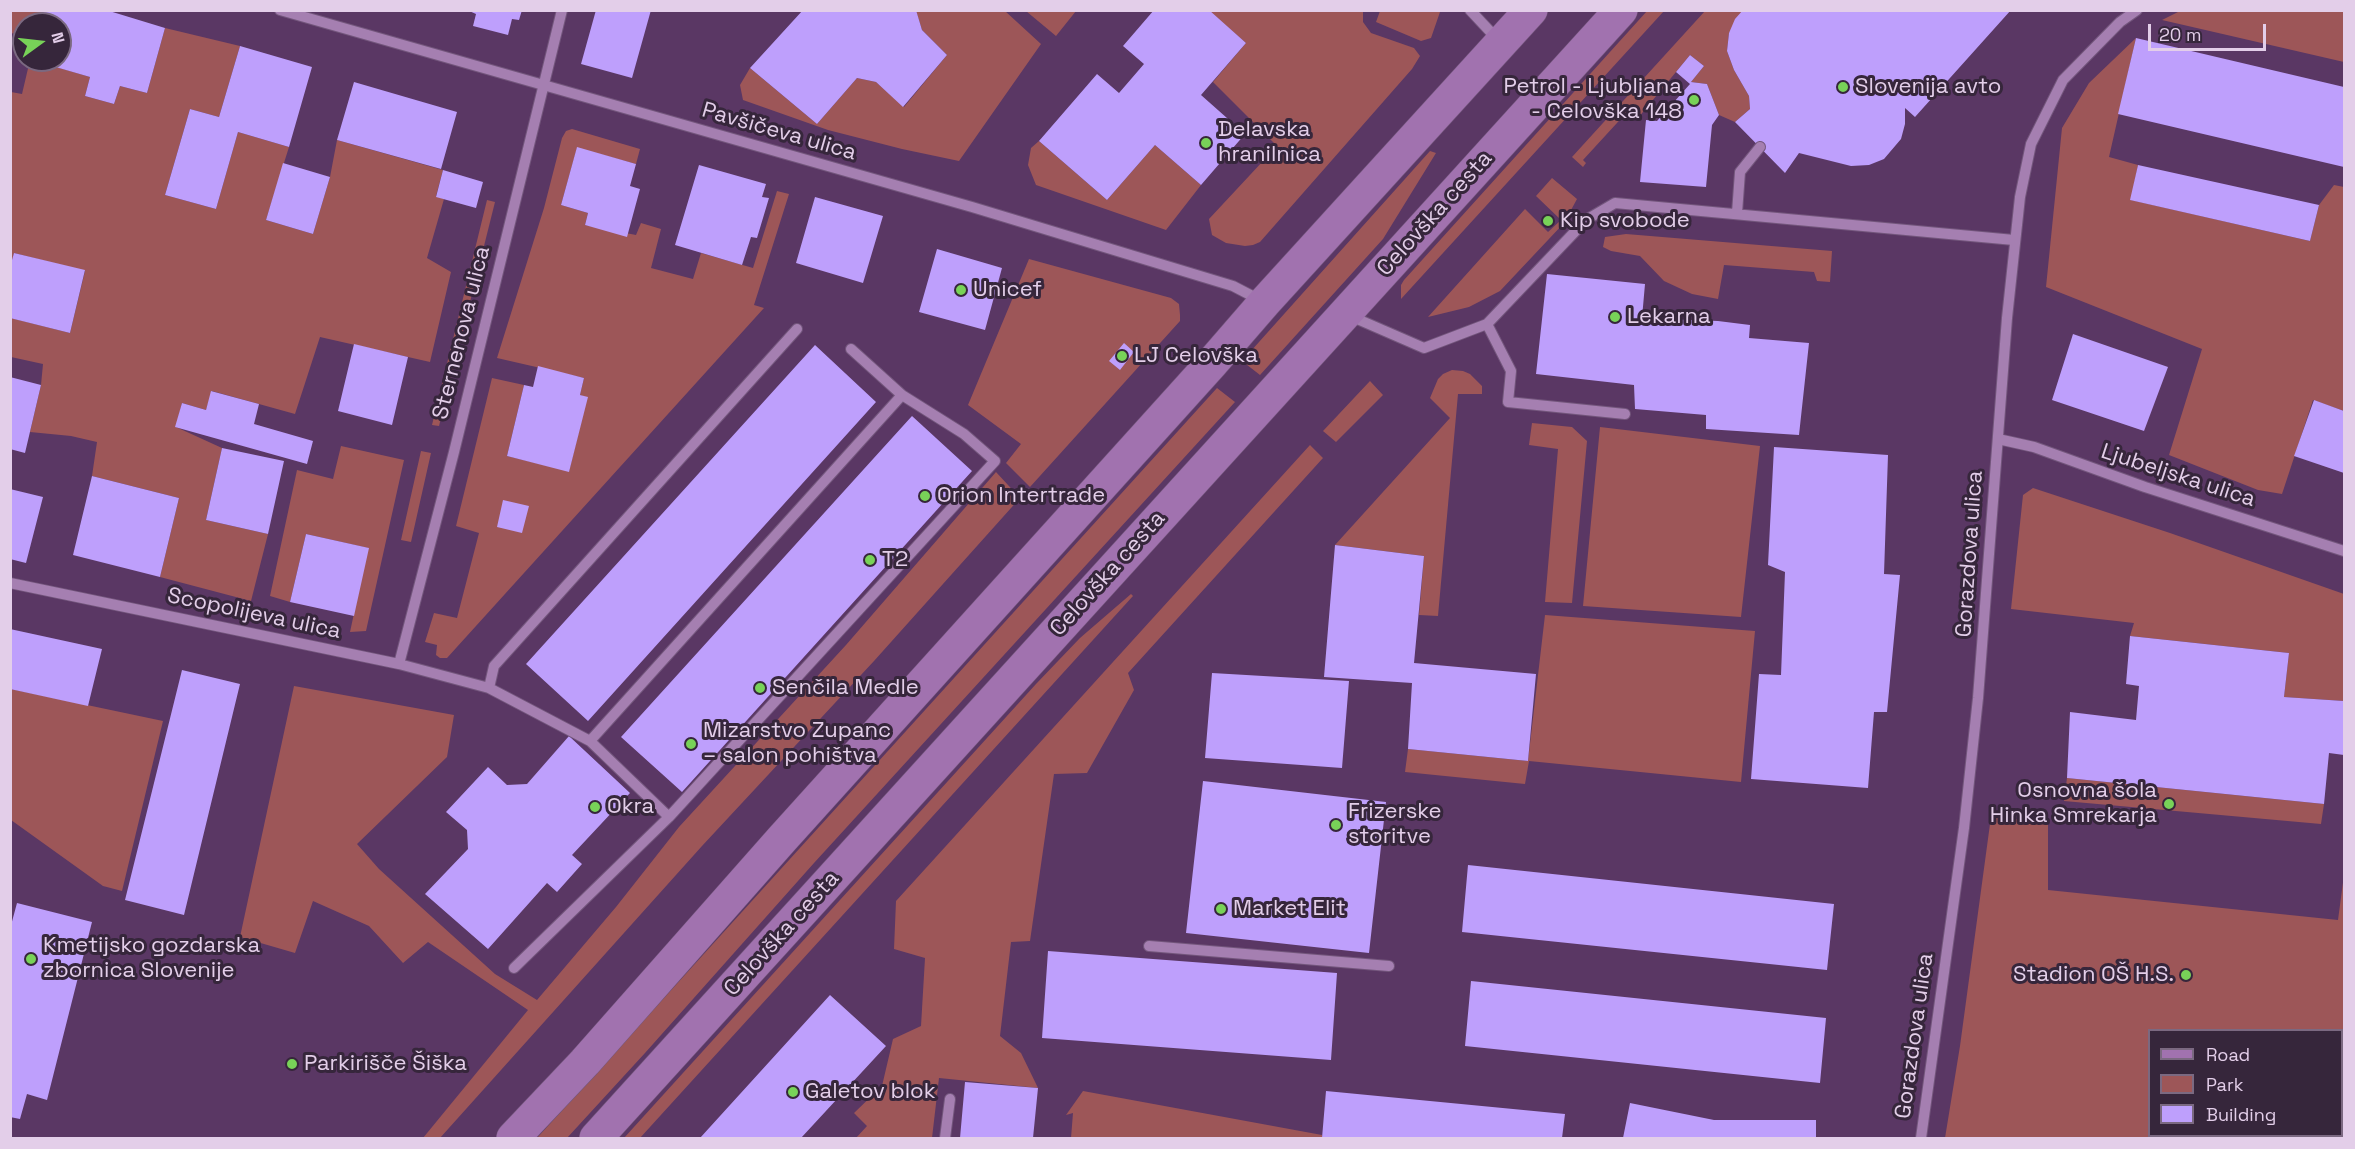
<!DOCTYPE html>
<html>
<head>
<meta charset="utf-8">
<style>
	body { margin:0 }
	#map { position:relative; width:2355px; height:1149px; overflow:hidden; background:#5a3764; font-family:"Space Grotesk",sans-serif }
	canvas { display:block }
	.frame { position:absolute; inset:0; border:12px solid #e3cee9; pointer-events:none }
	.legend { position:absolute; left:2148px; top:1029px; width:195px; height:108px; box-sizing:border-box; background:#36263b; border:2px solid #7b6981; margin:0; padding:8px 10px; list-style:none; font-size:18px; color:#e3cee9 }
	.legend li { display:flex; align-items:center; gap:12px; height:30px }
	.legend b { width:30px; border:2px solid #7b6981 }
	.north { position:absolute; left:12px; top:12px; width:60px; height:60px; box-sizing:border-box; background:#36263b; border:2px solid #7b6981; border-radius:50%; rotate:75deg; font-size:16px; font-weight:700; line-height:24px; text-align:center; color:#e3cee9 }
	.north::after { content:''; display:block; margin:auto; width:21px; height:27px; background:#78d258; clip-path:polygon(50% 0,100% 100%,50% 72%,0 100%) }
	.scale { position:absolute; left:2148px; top:24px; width:118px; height:27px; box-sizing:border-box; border:3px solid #e3cee9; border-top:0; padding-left:8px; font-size:18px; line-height:21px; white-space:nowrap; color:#e3cee9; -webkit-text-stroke:4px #36263b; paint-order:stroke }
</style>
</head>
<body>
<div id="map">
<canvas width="2355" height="1149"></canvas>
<div class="frame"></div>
<ul class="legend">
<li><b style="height:8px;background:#a172af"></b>Road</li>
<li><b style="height:16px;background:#9d5658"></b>Park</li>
<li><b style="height:16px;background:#be9ffc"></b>Building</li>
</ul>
<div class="north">N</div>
<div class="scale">20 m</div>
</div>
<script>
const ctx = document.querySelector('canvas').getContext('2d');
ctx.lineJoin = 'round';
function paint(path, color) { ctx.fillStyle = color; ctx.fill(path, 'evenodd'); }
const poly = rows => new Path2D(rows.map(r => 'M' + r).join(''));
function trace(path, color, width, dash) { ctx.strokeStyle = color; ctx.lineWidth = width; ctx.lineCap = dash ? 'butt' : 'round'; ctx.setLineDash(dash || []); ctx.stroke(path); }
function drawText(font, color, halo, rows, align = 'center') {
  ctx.font = font + ' "Space Grotesk",sans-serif'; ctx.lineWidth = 6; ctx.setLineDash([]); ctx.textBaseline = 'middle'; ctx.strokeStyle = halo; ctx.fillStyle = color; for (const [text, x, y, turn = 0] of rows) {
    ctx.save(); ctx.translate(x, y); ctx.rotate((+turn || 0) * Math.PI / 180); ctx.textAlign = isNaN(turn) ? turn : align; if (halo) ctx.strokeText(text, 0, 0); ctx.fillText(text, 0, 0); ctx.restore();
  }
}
paint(poly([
	[1438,10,1440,12,1431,38,1421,41,1376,22,1380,11],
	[10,11,44,11,40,24,24,24,24,36,11,33],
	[916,11,1005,11,1041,44,959,161,902,149,828,130,743,100,740,85,750,68,817,124,857,78,876,82,904,107,947,55,922,30],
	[1026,11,1076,11,1056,36],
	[1209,11,1363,11,1363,22,1371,33,1414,48,1420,56,1412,69,1260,242,1253,245,1245,246,1226,243,1212,235,1209,219,1277,146,1213,82,1246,43],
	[1647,11,1664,11,1401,299,1401,285,1404,280],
	[1705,11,1743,11,1729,33,1727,51,1734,70,1749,96,1750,109,1735,122,1719,115,1707,84,1691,82,1704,66,1690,55,1638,118,1628,111,1583,160,1586,163,1583,167,1572,157],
	[2180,11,2344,11,2344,62,2162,20],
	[165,28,240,46,219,117,190,109,165,195,216,209,238,132,289,147,266,220,313,234,330,177,337,140,443,170,436,196,444,199,427,258,451,272,430,362,320,337,295,414,212,391,206,410,182,403,176,427,222,448,206,520,268,534,251,601,160,577,179,498,92,476,97,442,71,436,30,432,41,385,43,364,11,357,11,318,70,333,85,271,14,253,11,267,11,92,22,94,30,60,33,60,90,77,85,96,114,104,120,86,147,93],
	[2136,38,2109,157,2138,165,2131,200,2310,241,2319,205,2334,185,2344,187,2344,411,2313,400,2282,494,2258,490,2169,455,2202,349,2046,287,2062,128,2089,83],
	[572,129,640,149,636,164,577,148,561,205,588,213,585,225,636,235,641,223,661,229,651,268,693,279,701,253,753,268,777,191,789,194,754,305,764,308,447,658,440,658,436,655,437,645,425,642,434,613,457,618,479,533,456,526,492,378,524,385,507,456,569,471,587,398,580,395,584,378,497,358,544,208,562,138,566,131],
	[1039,141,1107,200,1155,145,1201,185,1166,230,1036,185,1028,165,1031,148],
	[1430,151,1436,153,1383,239,1260,375,1242,361],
	[1552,178,1577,199,1564,223,1500,291,1469,307,1428,317,1525,209,1548,232,1561,220,1536,196],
	[487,200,495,202,439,426,432,425],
	[1626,234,1832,251,1830,282,1817,281,1814,272,1724,265,1718,299,1692,294,1664,281,1640,256,1611,251,1603,247,1605,237],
	[1029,259,1171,298,1179,304,1180,315,1180,321,1030,487,1006,463,1021,444,968,405],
	[1452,370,1463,371,1470,374,1482,386,1482,394,1458,394,1438,616,1419,615,1424,556,1335,545,1450,418,1430,398,1438,379,1443,374],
	[1370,381,1383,395,1336,442,1323,431],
	[1217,388,1235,402,814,863,645,1053,567,1138,537,1138],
	[1532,423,1572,427,1587,441,1572,603,1545,602,1558,449,1529,445],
	[1600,427,1760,446,1741,617,1583,606],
	[1310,445,1323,458,1128,673,1134,690,1087,773,1054,774,1030,941,1011,942,1000,1036,1021,1053,1038,1088,939,1078,932,1138,856,1138,867,1126,854,1113,882,1086,893,1039,921,1026,925,958,894,949,896,901],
	[341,446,404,460,366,631,350,632,368,548,306,534,290,602,270,596,297,470,333,479],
	[421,451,431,453,411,542,401,540],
	[996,472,1020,498,874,661,702,846,440,1138,423,1138,528,1010,428,942,403,963,369,926,313,901,295,953,240,937,294,686,454,715,447,757,357,844,379,869,495,974,537,1000,616,907,679,827,846,645],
	[2033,488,2170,533,2344,594,2344,701,2284,697,2289,653,2130,636,2134,623,2011,609,2023,495],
	[1131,594,1133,596,640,1138,624,1138,1036,684,1080,638],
	[1545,615,1755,631,1741,782,1529,761,1525,784,1405,772,1408,749,1528,761],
	[11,689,163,721,122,891,103,886,11,820],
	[2067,778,2324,804,2321,824,2064,801],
	[1996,816,2048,824,2048,890,2338,920,2344,875,2344,1066,2342,1066,2342,1030,2150,1030,2150,1136,2338,1136,2338,1138,1945,1138,1960,1046,1990,824],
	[1083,1091,1322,1135,1322,1138,1071,1138,1073,1113,1066,1115]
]), '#9d5658');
paint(poly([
	[44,10,106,10,165,28,147,93,120,86,114,104,85,96,90,77,35,61,60,60,60,24,40,24],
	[467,10,522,10,519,20,512,19,508,35,473,26,476,14],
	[596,10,651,10,632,78,581,64],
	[803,10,916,10,922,30,947,55,903,107,876,82,857,78,817,124,750,68],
	[1154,10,1209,10,1246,43,1201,95,1245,134,1201,185,1155,145,1107,200,1039,141,1097,74,1119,93,1144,64,1123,46],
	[1743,10,2011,10,1915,117,1905,108,1905,124,1901,139,1884,159,1869,165,1851,166,1799,153,1785,173,1735,122,1750,109,1749,96,1734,70,1727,51,1729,33,1735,19],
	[2136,38,2344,87,2344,167,2118,114],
	[240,46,312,67,289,147,238,132,216,209,165,195,190,109,219,117],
	[1690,55,1704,66,1691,82,1707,84,1719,115,1712,125,1706,187,1640,182,1646,120,1657,121,1690,84,1676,72],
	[354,82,457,112,441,169,337,140],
	[577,147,636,164,630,186,640,189,627,237,585,225,588,213,561,205],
	[283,163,330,177,313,234,266,220],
	[699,165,766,184,762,197,769,198,757,238,751,237,742,265,675,245],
	[2138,165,2319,205,2310,241,2130,200],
	[443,170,483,182,476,208,436,197],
	[815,197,883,216,863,283,796,263],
	[937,249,1002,268,985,330,919,312],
	[14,253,85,270,70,333,10,318,10,267],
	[1547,274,1645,284,1642,318,1718,321,1750,325,1749,338,1809,343,1799,435,1706,429,1706,415,1635,409,1634,385,1536,374],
	[2073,334,2168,367,2144,431,2052,400],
	[1124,343,1134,352,1120,370,1109,361],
	[354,344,408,357,392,425,338,411],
	[815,345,876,402,588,721,526,664],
	[538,366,584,378,580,395,588,397,569,472,507,456,524,385,533,387],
	[10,377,41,385,25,453,10,449],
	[211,391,259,404,254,424,313,441,307,464,175,427,182,403,206,410],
	[2314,400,2344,411,2344,473,2294,456],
	[912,416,972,471,682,792,621,737],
	[1774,447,1888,455,1884,574,1900,575,1887,712,1874,712,1868,788,1751,779,1759,674,1781,675,1785,572,1768,565],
	[222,448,284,461,268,534,206,520],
	[92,476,179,498,160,577,73,555],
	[10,489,43,497,26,563,10,559],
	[503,500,529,506,522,533,497,527],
	[306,534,369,548,354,616,290,602],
	[1335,545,1424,556,1414,663,1536,674,1528,761,1408,749,1412,683,1324,677],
	[10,629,102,649,88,706,10,689],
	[2130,636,2289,653,2284,697,2344,701,2344,755,2329,753,2324,804,2067,778,2070,712,2136,720,2139,686,2126,684],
	[182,670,240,684,184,915,125,900],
	[1212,673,1349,681,1342,768,1205,758],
	[569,736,630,793,572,855,582,864,557,892,547,883,488,949,425,894,468,849,467,830,446,812,488,767,507,785,527,784],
	[1203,781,1386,802,1369,953,1186,933],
	[1468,865,1834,904,1827,970,1462,932],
	[17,903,92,922,47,1100,27,1094,20,1119,10,1117,10,929],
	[1048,951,1337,973,1331,1060,1042,1038],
	[1471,981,1826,1018,1820,1083,1465,1046],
	[830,995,886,1046,801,1138,700,1138],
	[965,1082,1038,1088,1033,1138,960,1138],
	[1326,1091,1565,1114,1562,1138,1322,1138],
	[1630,1103,1714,1120,1816,1120,1816,1138,1623,1138]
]), '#be9ffc');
const minor = poly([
	[280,10,972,207,1233,286,1260,300],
	[1470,10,1499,41],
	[1737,213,1740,172,1760,147],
	[1348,315,1424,348,1487,324,1586,220,1615,203,2014,240],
	[1487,324,1511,371,1508,402,1625,414],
	[1998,439,2034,447,2145,487,2344,551],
	[10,583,399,664,489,688],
	[399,664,454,452,562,10],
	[590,741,902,395,851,349],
	[669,817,995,461,964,434,902,395],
	[1149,946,1389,966],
	[514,968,669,817,590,741,489,688,494,666,797,329],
	[945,1138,950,1099],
	[1921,1138,1964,828,1978,698,2007,318,2020,197,2031,144,2063,80,2120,22,2137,10]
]);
const major = poly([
	[513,1138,585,1062,782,839,1212,363,1264,303,1531,10],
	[596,1138,1621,10]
]);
trace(minor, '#73567c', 12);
trace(major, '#73567c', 34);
trace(minor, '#a57fb1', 10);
trace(major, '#a172af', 33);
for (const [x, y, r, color] of [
	[1843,87,6,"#78d258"],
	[1694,100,6,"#78d258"],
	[1206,143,6,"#78d258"],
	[1548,221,6,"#78d258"],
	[961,290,6,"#78d258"],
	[1615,317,6,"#78d258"],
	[1122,356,6,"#78d258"],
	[925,496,6,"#78d258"],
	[870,560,6,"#78d258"],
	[760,688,6,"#78d258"],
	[691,744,6,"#78d258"],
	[2169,804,6,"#78d258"],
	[595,807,6,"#78d258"],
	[1336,825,6,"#78d258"],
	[1221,909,6,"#78d258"],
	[31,959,6,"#78d258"],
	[2186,975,6,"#78d258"],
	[292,1064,6,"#78d258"],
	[793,1092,6,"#78d258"]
]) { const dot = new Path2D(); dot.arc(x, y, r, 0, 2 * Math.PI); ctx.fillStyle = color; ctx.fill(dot); trace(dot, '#36263b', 2); }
drawText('22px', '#e3cee9', '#36263b', [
	["Petrol - Ljubljana",1682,87,"right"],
	["- Celovška 148",1682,112,"right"],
	["Slovenija avto",1855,87],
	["Delavska",1218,130],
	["hranilnica",1218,155],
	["Kip svobode",1560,221],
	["Unicef",973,290],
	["Lekarna",1627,317],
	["LJ Celovška",1134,356],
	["Orion Intertrade",937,496],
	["T2",882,560],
	["Senčila Medle",772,688],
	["Mizarstvo Zupanc",703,731],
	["– salon pohištva",703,756],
	["Osnovna šola",2157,791,"right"],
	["Hinka Smrekarja",2157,816,"right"],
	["Okra",607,807],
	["Frizerske",1348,812],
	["storitve",1348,837],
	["Market Elit",1233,909],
	["Kmetijsko gozdarska",43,946],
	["zbornica Slovenije",43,971],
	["Stadion OŠ H.S.",2174,975,"right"],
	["Parkirišče Šiška",304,1064],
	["Galetov blok",805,1092]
], 'left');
drawText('22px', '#e3cee9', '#36263b', [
	["Pavšičeva ulica",779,132,16],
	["Celovška cesta",1435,214,-48],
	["Sternenova ulica",462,333,-76],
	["Ljubeljska ulica",2178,476,18],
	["Gorazdova ulica",1970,554,-86],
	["Celovška cesta",1108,574,-48],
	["Scopolijeva ulica",254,614,12],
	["Celovška cesta",782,934,-48],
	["Gorazdova ulica",1915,1036,-82]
]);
</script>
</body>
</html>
